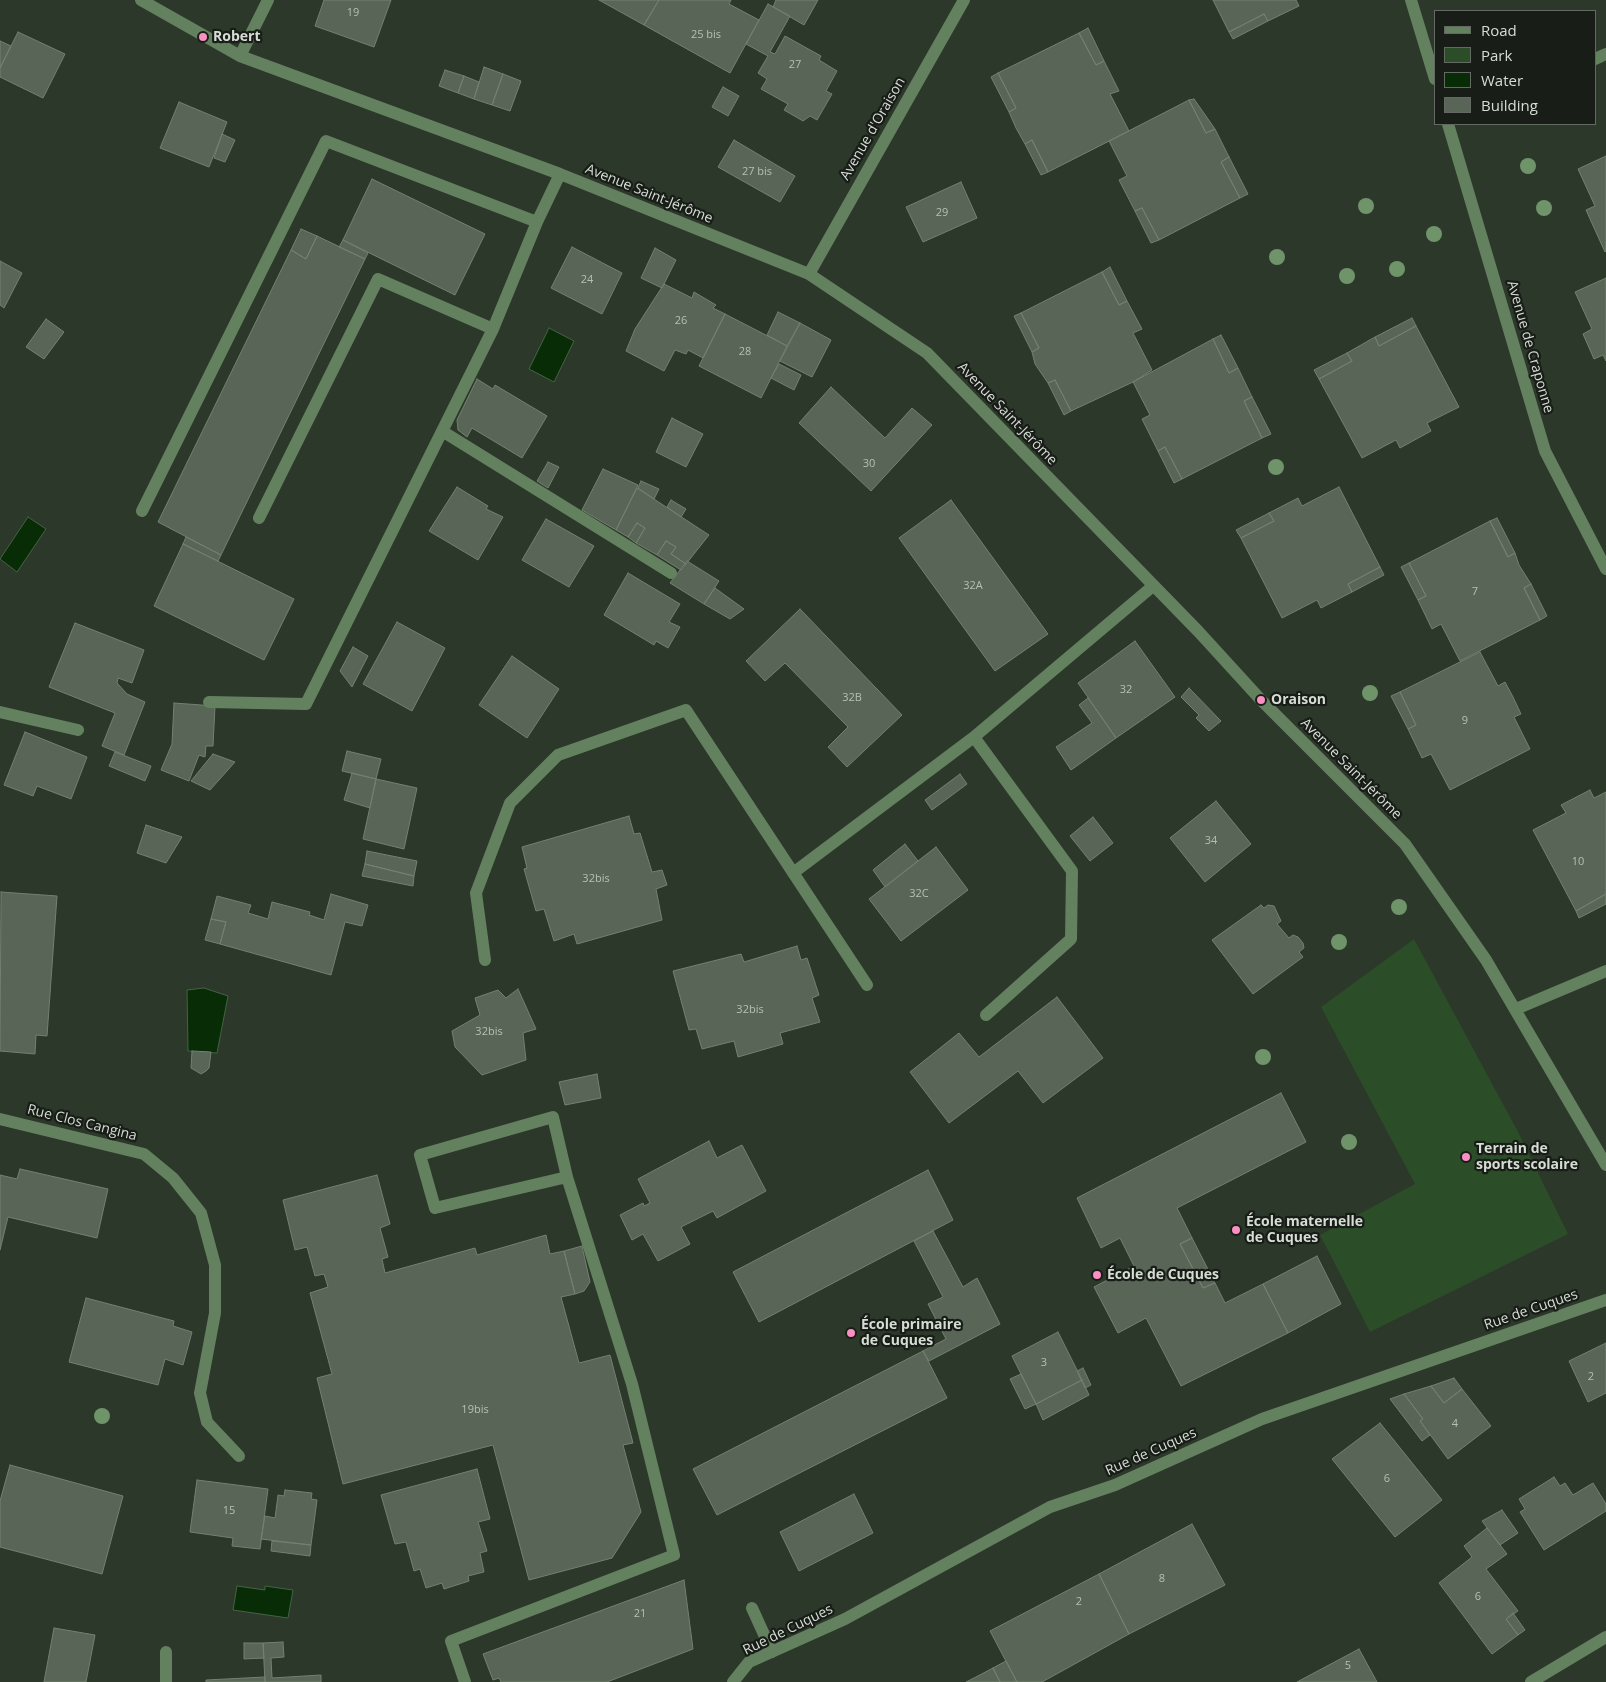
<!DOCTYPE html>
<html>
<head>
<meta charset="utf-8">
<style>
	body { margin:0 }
	#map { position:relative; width:1606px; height:1682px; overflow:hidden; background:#2c382a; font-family:"Open Sans",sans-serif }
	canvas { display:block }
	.legend { position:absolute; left:1434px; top:10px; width:162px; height:115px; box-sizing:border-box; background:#181d17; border:1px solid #646a63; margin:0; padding:6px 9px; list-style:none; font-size:15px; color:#d5ddd4 }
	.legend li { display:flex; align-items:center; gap:10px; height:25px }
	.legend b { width:25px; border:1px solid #646a63 }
</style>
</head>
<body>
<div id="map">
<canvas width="1606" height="1682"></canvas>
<ul class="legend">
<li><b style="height:6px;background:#63815f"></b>Road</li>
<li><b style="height:14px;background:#2b4d28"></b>Park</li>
<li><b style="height:14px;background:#082d06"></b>Water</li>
<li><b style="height:14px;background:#596657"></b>Building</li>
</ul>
</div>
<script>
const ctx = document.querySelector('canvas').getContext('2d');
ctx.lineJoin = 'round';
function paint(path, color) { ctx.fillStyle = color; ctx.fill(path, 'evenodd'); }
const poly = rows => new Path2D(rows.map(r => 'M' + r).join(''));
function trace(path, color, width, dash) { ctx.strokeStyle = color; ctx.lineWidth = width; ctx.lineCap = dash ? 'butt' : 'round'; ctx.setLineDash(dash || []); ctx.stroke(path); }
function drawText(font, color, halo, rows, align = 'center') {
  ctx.font = font + ' "Open Sans",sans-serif'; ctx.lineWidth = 4.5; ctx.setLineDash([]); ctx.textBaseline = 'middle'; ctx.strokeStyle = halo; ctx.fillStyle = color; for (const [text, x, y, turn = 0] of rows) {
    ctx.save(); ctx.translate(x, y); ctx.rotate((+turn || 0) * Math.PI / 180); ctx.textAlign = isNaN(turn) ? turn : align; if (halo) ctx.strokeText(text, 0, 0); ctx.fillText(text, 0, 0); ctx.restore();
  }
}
paint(poly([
	[1414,939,1517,1130,1568,1234,1370,1332,1320,1235,1415,1184,1321,1007]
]), '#2b4d28');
const water = poly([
	[549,328,574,341,554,382,529,369,549,328],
	[28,517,46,529,17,572,0,559,28,517],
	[204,988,228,996,217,1053,188,1051,187,990,204,988],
	[237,1586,265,1590,265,1586,293,1590,288,1618,233,1610,237,1586]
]);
paint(water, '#082d06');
trace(water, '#466244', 1);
const building = poly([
	[324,0,391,0,374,47,315,26,324,0],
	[599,0,659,0,644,25,599,0],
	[659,0,731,0,729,4,759,20,730,73,644,25,659,0],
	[776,0,818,0,804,25,773,7,776,0],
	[1213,0,1296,0,1299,6,1268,21,1264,14,1229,32,1213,0],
	[768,4,790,16,770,52,775,54,785,36,821,56,819,60,837,71,826,91,832,94,817,120,810,116,803,121,784,110,788,104,761,89,767,79,758,73,768,56,746,44,768,4],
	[1264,14,1268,21,1233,39,1229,32,1264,14],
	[1088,28,1104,61,1096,65,1079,33,1088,28],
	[18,32,65,54,43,98,0,77,0,68,18,32],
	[1079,33,1096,65,1104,61,1119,91,1110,94,1129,131,1048,172,1032,140,1025,144,1016,128,1009,112,1016,108,998,73,1079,33],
	[0,41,11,46,0,68,0,41],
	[484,67,503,74,492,105,474,99,484,67],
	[445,70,464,76,458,93,439,86,445,70],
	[998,73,1016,108,1009,112,991,77,998,73],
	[503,74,521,81,510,111,492,105,503,74],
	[464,76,479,82,474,99,458,93,464,76],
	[723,87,739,96,728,116,712,107,723,87],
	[1194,99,1215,129,1206,133,1189,100,1194,99],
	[1189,100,1206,133,1215,129,1229,157,1221,162,1240,198,1159,240,1142,208,1135,211,1119,180,1127,176,1109,141,1189,100],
	[179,102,227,122,209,167,160,148,179,102],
	[222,134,235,140,225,162,214,158,222,134],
	[734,140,795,176,780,202,718,167,734,140],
	[1032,140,1048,172,1041,175,1025,144,1032,140],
	[1606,156,1606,251,1605,252,1586,210,1595,206,1578,169,1606,156],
	[1229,157,1248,194,1240,198,1221,162,1229,157],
	[372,179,485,234,455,295,343,240,372,179],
	[961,182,977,218,923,242,906,207,961,182],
	[1142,208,1159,240,1151,243,1135,211,1142,208],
	[301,229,317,236,306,259,291,250,301,229],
	[317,236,365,259,221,555,158,522,291,250,306,259,317,236],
	[343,240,368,253,365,259,339,247,343,240],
	[572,247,622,273,602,314,551,288,572,247],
	[655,248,676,260,662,288,641,278,655,248],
	[0,261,22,273,4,308,0,305,0,261],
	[1110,267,1127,301,1119,305,1102,272,1110,267],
	[1102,272,1119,305,1127,301,1142,329,1133,333,1152,370,1133,382,1071,411,1055,380,1048,383,1035,364,1032,352,1039,348,1021,313,1102,272],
	[1606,278,1606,361,1603,355,1594,359,1583,334,1592,329,1575,292,1606,278],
	[664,284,692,298,694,292,716,305,713,308,725,314,703,358,688,350,686,354,675,350,664,371,626,351,635,329,664,284],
	[778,312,800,323,787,346,767,335,778,312],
	[1021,313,1039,348,1032,352,1014,316,1021,313],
	[725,314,787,346,761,398,699,366,725,314],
	[1412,318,1416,326,1379,346,1375,337,1412,318],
	[46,319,64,332,44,359,26,347,46,319],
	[800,323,831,340,812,377,780,361,800,323],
	[1416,326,1459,407,1427,423,1431,431,1400,448,1396,440,1362,458,1319,379,1352,361,1347,353,1375,337,1379,346,1416,326],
	[1221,335,1238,368,1229,373,1213,339,1221,335],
	[1213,339,1229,373,1238,368,1252,397,1244,401,1262,438,1182,479,1165,447,1158,451,1142,419,1150,415,1133,382,1213,339],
	[1347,353,1352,361,1319,379,1314,370,1347,353],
	[779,364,801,375,794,390,771,378,779,364],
	[477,379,493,389,495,385,547,416,522,458,472,428,467,437,458,430,457,420,477,379],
	[1055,380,1071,411,1064,415,1048,383,1055,380],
	[831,387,885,438,912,408,932,425,871,491,799,423,831,387],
	[1252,397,1271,434,1262,438,1244,401,1252,397],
	[672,418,703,434,686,467,656,452,672,418],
	[1165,447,1182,479,1174,483,1158,451,1165,447],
	[548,462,559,467,548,488,537,481,548,462],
	[603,469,638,485,616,530,582,510,603,469],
	[641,481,659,489,654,499,638,488,641,481],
	[457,487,488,506,486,509,503,517,478,560,429,531,457,487],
	[1339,487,1380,567,1348,584,1352,592,1321,608,1317,600,1282,618,1241,538,1274,521,1269,513,1298,498,1302,506,1339,487],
	[637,488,709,535,686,564,671,554,676,547,666,541,657,555,636,543,645,528,637,523,628,537,616,530,637,488],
	[671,500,686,509,681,517,667,507,671,500],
	[951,500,1048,634,995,671,899,538,951,500],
	[1269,513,1274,521,1241,538,1236,530,1269,513],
	[1497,518,1515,553,1508,557,1490,521,1497,518],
	[546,519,594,546,569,587,522,560,546,519],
	[1490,521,1508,557,1515,553,1519,565,1531,584,1524,588,1540,620,1460,661,1441,624,1432,629,1418,600,1426,596,1409,563,1490,521],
	[637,523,645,528,636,543,628,537,637,523],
	[186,537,221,555,218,561,183,544,186,537],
	[666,541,676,547,671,554,686,564,681,570,657,555,666,541],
	[183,544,294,599,264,660,154,606,183,544],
	[687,561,719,581,704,604,670,583,687,561],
	[1409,563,1426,596,1418,600,1401,567,1409,563],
	[1380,567,1384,575,1352,592,1348,584,1380,567],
	[628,573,680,604,669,622,680,627,668,648,656,641,654,645,604,615,628,573],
	[1531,584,1547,616,1540,620,1524,588,1531,584],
	[715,588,744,609,730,619,704,604,715,588],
	[800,609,902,715,847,767,828,747,848,727,785,663,765,681,746,661,800,609],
	[397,622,445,648,412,711,363,684,397,622],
	[75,623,144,650,132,683,118,678,117,683,127,694,145,702,124,755,102,746,115,713,49,687,75,623],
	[1135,641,1175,697,1116,738,1078,683,1135,641],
	[353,647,368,656,352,687,340,671,353,647],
	[1480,652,1498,686,1505,682,1513,697,1521,714,1514,717,1530,749,1450,790,1431,754,1422,758,1408,729,1416,725,1400,692,1480,652],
	[512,656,559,689,527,738,479,705,512,656],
	[1189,688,1221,721,1209,731,1196,718,1199,715,1181,697,1189,688],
	[1400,692,1416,725,1408,729,1391,696,1400,692],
	[1088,698,1116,738,1071,770,1056,747,1092,723,1079,705,1088,698],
	[174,703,215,706,213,746,206,746,205,757,199,755,189,781,161,770,172,744,174,703],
	[25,732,87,757,71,799,37,786,33,796,4,785,25,732],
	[347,751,381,759,376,779,342,771,347,751],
	[115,752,151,766,145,781,109,766,115,752],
	[213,754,235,762,210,790,191,781,213,754],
	[352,773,376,779,370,808,344,800,352,773],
	[960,774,967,784,932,810,925,800,960,774],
	[376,779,417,788,404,849,363,839,376,779],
	[1590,790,1594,798,1606,792,1606,894,1576,911,1533,830,1566,813,1561,805,1590,790],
	[1216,801,1251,844,1205,882,1170,838,1216,801],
	[629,816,634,834,640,833,652,872,662,870,667,885,656,889,662,920,577,944,574,934,554,941,544,909,536,911,524,869,527,868,522,847,629,816],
	[1093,817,1113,843,1090,861,1070,836,1093,817],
	[146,825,182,837,166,863,137,853,146,825],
	[905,844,918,861,885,887,873,870,905,844],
	[936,847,968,890,901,941,869,899,936,847],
	[367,851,417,861,414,876,365,864,367,851],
	[365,864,414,876,413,886,362,876,365,864],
	[1,892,57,896,47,1036,36,1035,35,1054,0,1051,1,892],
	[331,894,368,905,362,926,345,922,331,975,220,944,226,922,211,919,217,896,251,905,248,913,268,919,272,902,310,912,309,915,324,920,331,894],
	[1606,894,1606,904,1579,918,1576,911,1606,894],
	[1261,905,1264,908,1268,905,1274,906,1281,921,1277,924,1289,938,1293,935,1298,937,1303,943,1304,948,1299,952,1303,957,1253,994,1212,940,1261,905],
	[211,919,226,922,220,944,205,940,211,919],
	[797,946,801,960,807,958,819,995,812,998,820,1022,780,1033,783,1044,738,1057,734,1041,702,1049,696,1029,689,1030,673,971,741,954,744,962,797,946],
	[518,989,536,1029,523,1033,526,1060,482,1075,455,1047,452,1031,480,1015,475,998,498,990,506,998,518,989],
	[1057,997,1103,1058,1043,1103,1018,1071,949,1123,910,1072,959,1033,979,1057,1057,997],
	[192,1051,211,1052,209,1068,206,1071,201,1074,191,1068,192,1051],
	[597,1074,601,1098,565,1105,559,1082,597,1074],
	[1281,1093,1306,1142,1177,1208,1192,1238,1180,1244,1203,1288,1215,1283,1225,1303,1263,1284,1288,1333,1181,1386,1146,1318,1118,1333,1094,1287,1134,1266,1120,1238,1101,1248,1077,1198,1281,1093],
	[709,1141,717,1158,742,1145,766,1191,717,1218,713,1211,681,1227,690,1244,658,1261,643,1234,632,1240,620,1215,643,1203,644,1206,650,1203,638,1179,709,1141],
	[20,1169,108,1189,97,1238,8,1217,0,1250,0,1175,17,1179,20,1169],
	[928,1170,953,1220,759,1322,733,1272,928,1170],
	[377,1175,390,1224,380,1228,388,1257,382,1259,385,1273,475,1248,477,1255,546,1235,550,1254,564,1251,575,1294,561,1297,579,1363,610,1355,633,1443,623,1445,641,1512,612,1558,529,1580,493,1445,343,1484,317,1378,332,1374,310,1293,328,1287,324,1274,315,1276,307,1247,295,1250,283,1200,377,1175],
	[933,1231,963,1287,977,1278,1000,1324,929,1361,923,1351,946,1339,928,1304,943,1297,914,1241,933,1231],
	[1192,1238,1215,1283,1203,1288,1180,1244,1192,1238],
	[582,1246,590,1282,584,1291,575,1294,564,1251,582,1246],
	[1317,1256,1341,1304,1288,1333,1263,1284,1317,1256],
	[86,1298,174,1321,173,1326,192,1332,183,1365,165,1359,158,1385,69,1362,86,1298],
	[1058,1332,1082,1380,1036,1404,1012,1356,1058,1332],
	[1606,1343,1606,1393,1588,1402,1569,1361,1606,1343],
	[923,1351,947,1398,717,1515,693,1469,923,1351],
	[1083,1368,1091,1385,1085,1388,1077,1371,1083,1368],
	[1021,1374,1036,1404,1025,1409,1010,1379,1021,1374],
	[1454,1378,1462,1389,1444,1403,1431,1386,1454,1378],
	[1082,1380,1089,1395,1043,1420,1036,1404,1082,1380],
	[1431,1386,1444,1403,1462,1389,1491,1426,1448,1459,1420,1421,1423,1419,1404,1394,1431,1386],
	[1404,1394,1423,1419,1420,1421,1430,1435,1422,1441,1390,1399,1404,1394],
	[1380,1423,1442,1500,1395,1537,1332,1459,1380,1423],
	[10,1465,123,1496,102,1574,0,1547,0,1501,10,1465],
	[477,1469,490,1519,478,1522,487,1551,480,1553,484,1572,468,1576,469,1581,444,1589,442,1583,426,1588,420,1569,414,1571,406,1542,395,1544,381,1495,477,1469],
	[1554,1477,1560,1486,1565,1483,1573,1495,1593,1483,1606,1504,1606,1511,1544,1550,1520,1512,1525,1509,1519,1499,1554,1477],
	[197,1480,268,1489,260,1549,232,1546,233,1538,190,1532,197,1480],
	[285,1490,312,1493,311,1499,317,1500,311,1545,261,1539,265,1516,275,1518,278,1495,284,1496,285,1490],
	[854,1494,873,1533,799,1571,780,1532,854,1494],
	[1502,1510,1518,1533,1500,1545,1482,1521,1502,1510],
	[1192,1524,1225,1585,1129,1634,1099,1574,1192,1524],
	[1487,1528,1507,1554,1486,1569,1518,1611,1506,1619,1518,1635,1492,1654,1439,1583,1472,1557,1464,1546,1487,1528],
	[272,1541,311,1545,310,1556,271,1551,272,1541],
	[1099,1574,1129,1634,1042,1682,1017,1682,990,1631,1099,1574],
	[684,1580,693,1649,607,1682,501,1682,499,1678,493,1680,483,1654,684,1580],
	[1513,1613,1525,1630,1518,1635,1506,1619,1513,1613],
	[54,1628,95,1635,86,1682,44,1682,54,1628],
	[283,1642,284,1657,271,1658,272,1678,321,1675,321,1682,265,1682,263,1643,283,1642],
	[244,1643,263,1643,264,1658,244,1659,244,1643],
	[1359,1649,1377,1682,1297,1682,1359,1649],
	[1006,1661,1017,1682,1000,1682,993,1668,1006,1661],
	[993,1668,1000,1682,966,1682,974,1678,993,1668],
	[265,1677,265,1682,206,1682,206,1680,265,1677]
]);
paint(building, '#596657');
trace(building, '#738171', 1);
trace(poly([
	[141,0,240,56,560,174,809,274,927,353,1198,631,1261,700,1405,844,1486,960,1606,1165],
	[1411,0,1435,79],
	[240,56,268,0],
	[1595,59,1606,54],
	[1448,124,1545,451,1606,569],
	[809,274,964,0],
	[442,431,671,573],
	[142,511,326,141,537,222,560,174],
	[259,518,378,279,493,329,537,222],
	[209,702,306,704,493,329],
	[0,712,78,730],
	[793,873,974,737],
	[485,960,476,893,510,803,558,755,686,710,867,985],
	[1516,1009,1606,971],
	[986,1015,1071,939,1072,871,974,737,1153,586],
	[0,1119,144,1154,173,1178,201,1213,215,1265,215,1313,200,1393,207,1422,239,1456],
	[752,1608,772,1652],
	[166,1682,166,1652],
	[465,1682,451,1641,674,1555,632,1384,567,1177,553,1117,420,1155,435,1208,567,1177],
	[733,1682,749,1662,845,1619,1050,1507,1115,1485,1262,1419,1606,1300],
	[1531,1682,1606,1637]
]), '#63815f', 12);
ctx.fillStyle = '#6f946a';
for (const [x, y] of [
	[1528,166],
	[1366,206],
	[1544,208],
	[1434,234],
	[1277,257],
	[1397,269],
	[1347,276],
	[1276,467],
	[1370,693],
	[1399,907],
	[1339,942],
	[1263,1057],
	[1349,1142],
	[102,1416]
]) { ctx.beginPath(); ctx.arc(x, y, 8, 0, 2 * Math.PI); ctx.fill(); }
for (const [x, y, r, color] of [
	[203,37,5,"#fc8fc1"],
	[1261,700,5,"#fc8fc1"],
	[1466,1157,5,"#fc8fc1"],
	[1236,1230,5,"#fc8fc1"],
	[1097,1275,5,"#fc8fc1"],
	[851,1333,5,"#fc8fc1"]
]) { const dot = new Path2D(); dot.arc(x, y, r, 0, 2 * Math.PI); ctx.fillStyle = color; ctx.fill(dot); trace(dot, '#181d17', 2); }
drawText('11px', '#b6bfb5', null, [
	["19",353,13],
	["25 bis",706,35],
	["27",795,65],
	["27 bis",757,172],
	["29",942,213],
	["24",587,280],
	["26",681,321],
	["28",745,352],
	["30",869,464],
	["32A",973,586],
	["7",1475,592],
	["32",1126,690],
	["32B",852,698],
	["9",1465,721],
	["34",1211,841],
	["10",1578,862],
	["32bis",596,879],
	["32C",919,894],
	["32bis",750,1010],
	["32bis",489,1032],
	["3",1044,1363],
	["2",1591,1377],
	["19bis",475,1410],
	["4",1455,1424],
	["6",1387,1479],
	["15",229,1511],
	["8",1162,1579],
	["6",1478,1597],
	["2",1079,1602],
	["21",640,1614],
	["5",1348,1666]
]);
drawText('bold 14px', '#d5ddd4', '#181d17', [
	["Robert",213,37],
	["Oraison",1271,700],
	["Terrain de",1476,1149],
	["sports scolaire",1476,1165],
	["École maternelle",1246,1222],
	["de Cuques",1246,1238],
	["École de Cuques",1107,1275],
	["École primaire",861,1325],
	["de Cuques",861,1341]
], 'left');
drawText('14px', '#d5ddd4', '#181d17', [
	["Avenue d'Oraison",873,129,-60],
	["Avenue Saint-Jérôme",649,194,22],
	["Avenue de Craponne",1530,347,74],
	["Avenue Saint-Jérôme",1007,414,46],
	["Avenue Saint-Jérôme",1351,769,45],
	["Rue Clos Cangina",82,1123,14],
	["Rue de Cuques",1531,1310,-19],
	["Rue de Cuques",1151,1452,-24],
	["Rue de Cuques",788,1630,-26]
]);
</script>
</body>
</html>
